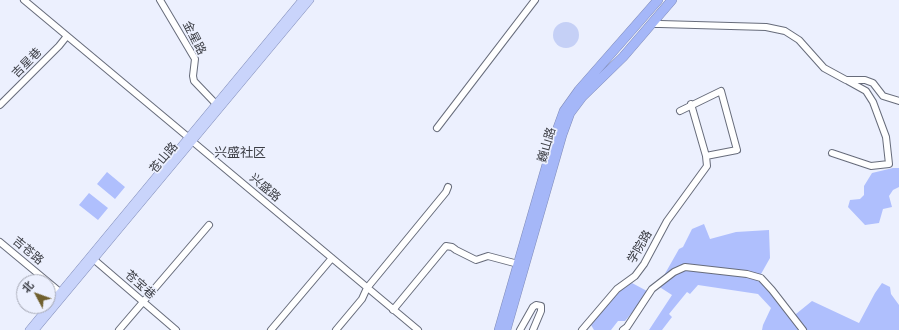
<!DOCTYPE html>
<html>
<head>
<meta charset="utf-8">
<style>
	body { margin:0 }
	#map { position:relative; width:899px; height:330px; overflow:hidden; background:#ecf0fe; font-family:"IBM Plex Serif","Noto Sans SC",serif }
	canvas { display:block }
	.north { position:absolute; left:16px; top:274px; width:40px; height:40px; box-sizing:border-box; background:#ecf0fe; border:1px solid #a5a8b4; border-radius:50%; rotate:311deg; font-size:11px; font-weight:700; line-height:16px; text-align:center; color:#3b3d44 }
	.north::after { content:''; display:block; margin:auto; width:14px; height:18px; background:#70602e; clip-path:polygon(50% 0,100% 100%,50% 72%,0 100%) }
</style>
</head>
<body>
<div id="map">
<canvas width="899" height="330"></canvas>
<div class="north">北</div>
</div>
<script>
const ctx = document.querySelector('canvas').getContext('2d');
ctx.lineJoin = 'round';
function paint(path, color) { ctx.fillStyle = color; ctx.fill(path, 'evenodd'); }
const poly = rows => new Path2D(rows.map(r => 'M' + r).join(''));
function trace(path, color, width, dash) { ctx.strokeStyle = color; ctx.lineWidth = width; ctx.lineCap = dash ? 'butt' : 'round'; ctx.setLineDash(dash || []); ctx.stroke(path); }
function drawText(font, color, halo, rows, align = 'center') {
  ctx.font = font + ' "IBM Plex Serif","Noto Sans SC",serif'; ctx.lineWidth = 3.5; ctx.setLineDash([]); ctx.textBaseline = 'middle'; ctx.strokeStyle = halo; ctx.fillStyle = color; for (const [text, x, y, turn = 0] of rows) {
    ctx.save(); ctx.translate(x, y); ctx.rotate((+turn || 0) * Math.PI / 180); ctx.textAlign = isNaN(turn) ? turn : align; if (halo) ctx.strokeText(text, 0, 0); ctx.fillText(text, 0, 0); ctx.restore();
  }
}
paint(poly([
	[893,168,899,168,899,187,893,190,889,196,892,207,883,209,879,223,865,225,848,207,850,200,860,199,864,195,864,186,872,173],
	[107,172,125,187,115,199,97,184],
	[89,193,108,208,98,220,79,205],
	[704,224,710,239,736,232,769,230,770,258,761,274,760,280,791,318,812,301,859,323,875,293,882,283,890,287,891,294,899,305,899,330,762,330,763,325,771,308,758,294,698,285,690,294,687,292,669,314,672,317,662,330,649,330,672,295,658,286,679,249,683,247,692,229],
	[632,283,647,291,635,309,625,321,618,321,611,330,594,330,591,325,615,294]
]), '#afbffd');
paint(poly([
	'553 35a13 13 0 1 1 26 0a13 13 0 1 1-26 0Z'
]), '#c5d0f6');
const minor = poly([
	[24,0,188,137],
	[160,0,195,59,193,76,194,81,216,104],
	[652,24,660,24,766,27,785,31,799,40,824,68,846,80,865,80,873,83,883,96,899,101],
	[0,105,59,46,67,36],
	[680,111,721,91,737,150,706,156],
	[437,128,535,0],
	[192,141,418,330],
	[832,153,871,166,889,164,886,137,873,102,866,91,848,81],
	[0,242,60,292],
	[91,257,176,330],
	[393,310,446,246,452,247,456,250,476,260,488,256,518,264],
	[119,330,209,225],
	[271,330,332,258],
	[336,330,362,299,367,288,446,192,448,187],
	[520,330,533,307,536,305,541,306,541,311,533,330],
	[582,330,617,289,635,276,644,264,667,221,707,166,706,156,691,104],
	[623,330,627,327,652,289,674,272,685,267,747,274,761,278,772,290,803,330]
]);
const major = poly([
	[29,330,302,0],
	[35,330,310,0]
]);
const highway = poly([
	[499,330,556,133,564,111,579,90,658,0],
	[506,330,562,135,570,113,582,97,623,57,672,0]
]);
trace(minor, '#676c7b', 8);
trace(major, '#808cb9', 8);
trace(highway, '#808cb9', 10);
trace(minor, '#fff', 6);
trace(major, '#c9d4fb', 7);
trace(highway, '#a5b7f8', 9);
drawText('12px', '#3b3d44', '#ecf0fe', [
	["金星路",194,38,63],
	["吉星巷",27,63,-45],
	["巍山路",547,145,-74],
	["苍山路",164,158,-50],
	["兴盛路",265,188,40],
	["学院路",640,247,-60],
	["吉苍路",28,251,40],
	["苍宝巷",140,285,42]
]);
drawText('13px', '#3b3d44', '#ecf0fe', [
	["兴盛社区",240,153]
]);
</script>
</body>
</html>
